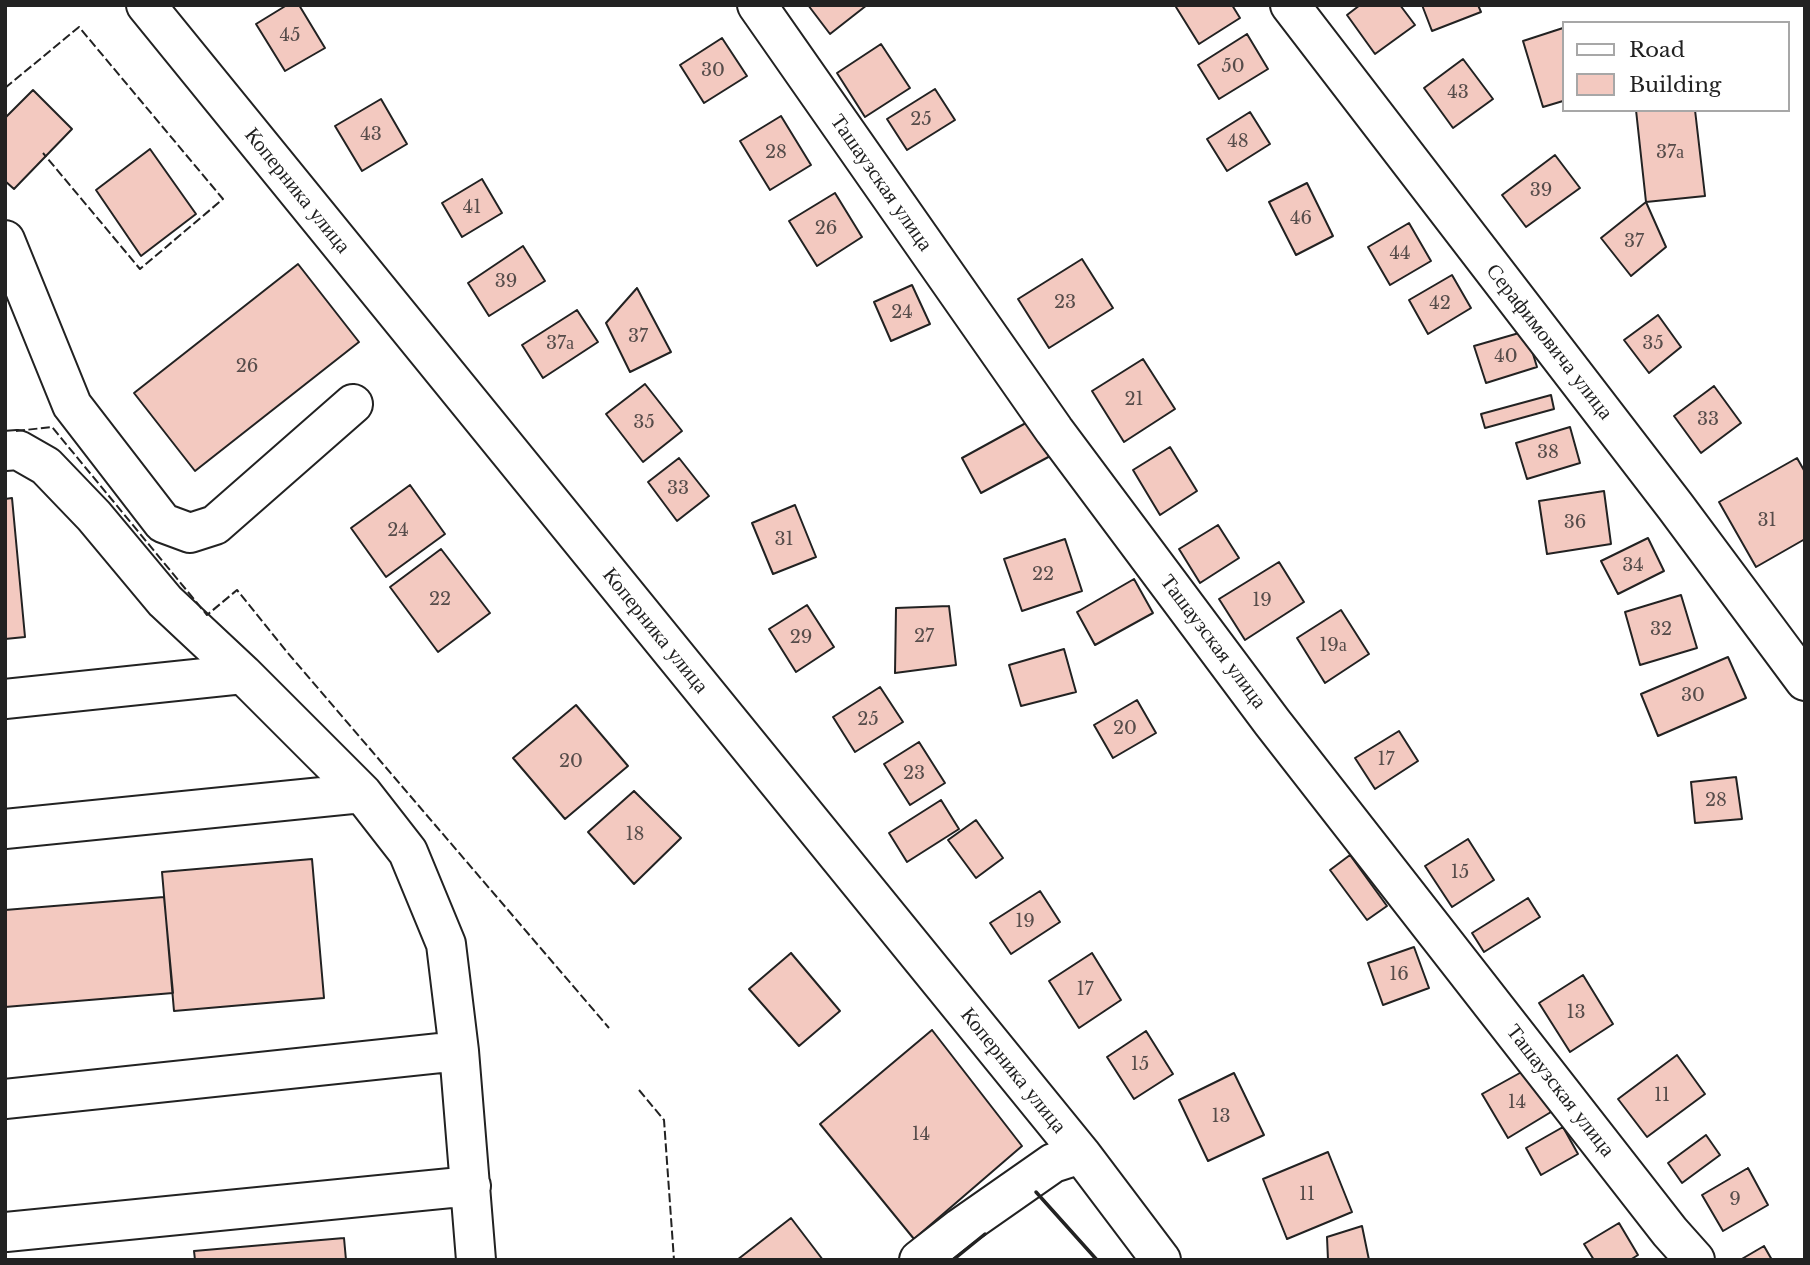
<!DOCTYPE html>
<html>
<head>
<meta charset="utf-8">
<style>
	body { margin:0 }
	#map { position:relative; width:1810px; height:1265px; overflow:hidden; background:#fff; font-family:"Libre Baskerville",serif }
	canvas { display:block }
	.frame { position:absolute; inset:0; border:7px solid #222; pointer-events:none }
	.legend { position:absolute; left:1562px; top:21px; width:228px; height:91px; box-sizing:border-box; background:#fff; border:2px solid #a7a7a7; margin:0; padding:9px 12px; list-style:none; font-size:21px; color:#222 }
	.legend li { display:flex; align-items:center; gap:14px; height:35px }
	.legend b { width:35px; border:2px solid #a7a7a7 }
</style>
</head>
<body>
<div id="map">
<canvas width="1810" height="1265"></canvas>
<div class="frame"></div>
<ul class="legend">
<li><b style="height:9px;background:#fff"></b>Road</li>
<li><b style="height:19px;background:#f3c9c0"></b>Building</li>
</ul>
</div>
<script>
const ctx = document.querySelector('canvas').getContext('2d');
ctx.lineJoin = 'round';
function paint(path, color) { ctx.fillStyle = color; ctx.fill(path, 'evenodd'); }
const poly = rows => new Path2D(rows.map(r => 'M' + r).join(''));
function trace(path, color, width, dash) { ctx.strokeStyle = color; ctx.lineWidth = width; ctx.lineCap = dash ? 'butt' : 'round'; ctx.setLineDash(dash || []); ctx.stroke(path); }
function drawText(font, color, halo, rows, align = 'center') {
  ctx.font = font + ' "Libre Baskerville",serif'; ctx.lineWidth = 5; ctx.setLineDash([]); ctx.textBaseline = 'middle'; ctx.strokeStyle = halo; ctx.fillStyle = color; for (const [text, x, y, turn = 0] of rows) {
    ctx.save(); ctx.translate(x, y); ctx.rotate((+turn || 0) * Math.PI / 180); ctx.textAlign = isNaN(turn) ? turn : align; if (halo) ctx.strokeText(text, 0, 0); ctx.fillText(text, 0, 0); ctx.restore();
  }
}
const building = poly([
	[287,5,299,5,325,48,285,71,256,24,287,5],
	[808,5,867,5,830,34,808,5],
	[1178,5,1232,5,1240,18,1199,44,1176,7,1178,5],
	[1360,5,1400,5,1415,25,1375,54,1347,15,1360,5],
	[1422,5,1478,5,1481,12,1432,31,1422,5],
	[1563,28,1563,101,1543,107,1523,41,1563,28],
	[1247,34,1268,69,1219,99,1198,65,1247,34],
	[722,38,747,76,704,103,680,65,722,38],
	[881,44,910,88,865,117,837,73,881,44],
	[1463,59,1493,99,1453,128,1424,88,1463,59],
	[935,89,955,120,907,150,887,119,935,89],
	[33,90,72,129,14,189,5,181,5,118,33,90],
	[381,99,407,144,362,171,335,126,381,99],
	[1636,110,1695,110,1705,196,1646,202,1636,110],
	[1250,112,1270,144,1227,171,1207,139,1250,112],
	[781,116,811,165,770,190,740,141,781,116],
	[150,149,196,214,141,256,96,190,150,149],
	[1555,155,1580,188,1526,227,1502,195,1555,155],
	[482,179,502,213,462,237,442,203,482,179],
	[1307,183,1333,236,1296,255,1269,202,1307,183],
	[835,193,862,237,817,266,789,221,835,193],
	[1646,202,1666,247,1631,276,1601,238,1646,202],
	[1409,223,1431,261,1390,285,1368,247,1409,223],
	[523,246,545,281,489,316,468,283,523,246],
	[1082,259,1113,308,1049,348,1018,299,1082,259],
	[298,264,359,342,195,471,134,393,298,264],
	[1452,275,1471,308,1428,334,1409,300,1452,275],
	[912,285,930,324,891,341,874,302,912,285],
	[637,288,671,352,630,372,606,323,637,288],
	[577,310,598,342,543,378,522,345,577,310],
	[1658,315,1681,347,1649,373,1624,340,1658,315],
	[1526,331,1537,367,1486,383,1474,346,1526,331],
	[1143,359,1175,409,1124,442,1092,391,1143,359],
	[645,384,682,431,643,462,606,414,645,384],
	[1714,386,1741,423,1701,453,1674,416,1714,386],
	[1551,395,1554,409,1485,428,1481,414,1551,395],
	[1035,418,1054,454,981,493,962,458,1035,418],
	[1570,427,1580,463,1527,479,1516,443,1570,427],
	[1170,447,1197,491,1160,515,1133,470,1170,447],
	[679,458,709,496,677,521,648,482,679,458],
	[1797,458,1805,472,1805,539,1756,567,1719,502,1797,458],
	[410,485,445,534,386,577,351,528,410,485],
	[1604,491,1611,544,1547,554,1539,501,1604,491],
	[12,498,25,637,5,639,5,499,12,498],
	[795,505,816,557,773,574,752,523,795,505],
	[1218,525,1239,558,1200,583,1179,549,1218,525],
	[1648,538,1664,571,1618,594,1601,561,1648,538],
	[1065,539,1082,591,1022,611,1004,559,1065,539],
	[441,549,490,613,438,652,390,587,441,549],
	[1279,562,1304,602,1245,640,1219,599,1279,562],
	[1134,579,1153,613,1095,645,1077,612,1134,579],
	[1681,595,1697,648,1640,665,1625,612,1681,595],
	[807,605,834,647,796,672,769,629,807,605],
	[949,606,956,665,895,673,896,608,949,606],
	[1341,610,1369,654,1325,683,1297,638,1341,610],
	[1064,649,1076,692,1021,706,1009,665,1064,649],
	[1728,657,1746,698,1658,736,1641,694,1728,657],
	[880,687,903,722,855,752,833,717,880,687],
	[1137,700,1156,733,1113,758,1094,725,1137,700],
	[576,705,628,766,565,819,513,758,576,705],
	[1399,731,1418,761,1375,789,1355,758,1399,731],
	[919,742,945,783,910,805,884,764,919,742],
	[1736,777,1742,819,1695,823,1691,782,1736,777],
	[634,791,681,838,634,884,588,832,634,791],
	[941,800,959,829,907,862,889,833,941,800],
	[976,820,1003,858,976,878,948,840,976,820],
	[1468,839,1494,880,1452,907,1425,866,1468,839],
	[1350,855,1387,906,1367,920,1330,870,1350,855],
	[312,859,324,998,174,1011,162,872,312,859],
	[1040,891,1060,922,1011,954,990,923,1040,891],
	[164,897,173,993,5,1007,5,910,164,897],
	[1528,898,1540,917,1484,952,1472,933,1528,898],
	[1414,947,1429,988,1383,1005,1368,963,1414,947],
	[791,953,840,1011,799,1046,749,989,791,953],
	[1092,953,1121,1000,1079,1028,1049,981,1092,953],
	[1583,975,1613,1024,1570,1052,1539,1003,1583,975],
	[932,1030,1022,1146,914,1239,820,1124,932,1030],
	[1146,1031,1173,1074,1134,1099,1107,1057,1146,1031],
	[1677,1055,1705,1094,1647,1137,1618,1099,1677,1055],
	[1527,1069,1551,1112,1508,1138,1482,1094,1527,1069],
	[1234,1073,1264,1135,1208,1161,1179,1100,1234,1073],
	[1563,1127,1578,1154,1541,1175,1526,1148,1563,1127],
	[1706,1135,1720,1155,1682,1183,1668,1163,1706,1135],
	[1328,1152,1352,1212,1287,1239,1263,1179,1328,1152],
	[1748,1168,1768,1205,1723,1231,1702,1195,1748,1168],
	[791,1218,823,1260,737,1260,791,1218],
	[1619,1223,1638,1255,1630,1260,1594,1260,1584,1244,1619,1223],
	[1362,1226,1369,1260,1328,1260,1327,1237,1362,1226],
	[344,1238,346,1260,195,1260,194,1251,344,1238],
	[1764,1246,1772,1260,1740,1260,1764,1246]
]);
paint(building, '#f3c9c0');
trace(building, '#222', 2);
const minor = poly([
	[146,5,1081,1154,1161,1260],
	[757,5,1054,430,1272,722,1670,1232,1695,1260],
	[1290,5,1675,506,1805,681],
	[5,240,72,405,163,523,190,533,215,525,353,404],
	[5,451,18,450,46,466,94,516,165,601,243,674,362,793,408,852,446,944,459,1051,476,1260],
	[5,699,243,674],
	[5,829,362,793],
	[5,1099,459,1051],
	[6,1232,471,1186],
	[919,1260,960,1228,1053,1163,1081,1154]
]);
trace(minor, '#222', 42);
trace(minor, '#fff', 38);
trace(poly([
	[5,88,79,27,223,199,140,269,43,153],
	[16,431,52,427,207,615,237,590,287,652,609,1028],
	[639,1090,664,1120,674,1260]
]), '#222', 2, [9, 3.5]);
trace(poly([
	[1036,1192,1097,1260],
	[953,1260,985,1234]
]), '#222', 3.5);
drawText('18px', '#564c4a', null, [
	["45",290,36],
	["50",1233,67],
	["30",713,71],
	["43",1458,93],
	["25",921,120],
	["43",371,135],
	["48",1238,142],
	["28",776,153],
	["37а",1670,153],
	["39",1541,191],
	["41",472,208],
	["46",1301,219],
	["26",826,229],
	["37",1634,242],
	["44",1400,254],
	["39",506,282],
	["23",1065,303],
	["42",1440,304],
	["24",902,313],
	["37",638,337],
	["37а",560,344],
	["35",1653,344],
	["40",1506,357],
	["26",247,367],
	["21",1134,400],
	["33",1708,420],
	["35",644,423],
	["38",1548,453],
	["33",678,489],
	["31",1767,521],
	["36",1575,523],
	["24",398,531],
	["31",784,540],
	["34",1633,566],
	["22",1043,575],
	["22",440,600],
	["19",1262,601],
	["32",1661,630],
	["27",924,637],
	["29",801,638],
	["19а",1333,646],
	["30",1693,696],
	["25",868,720],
	["20",1125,729],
	["17",1386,760],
	["20",571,762],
	["23",914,774],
	["28",1716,801],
	["18",635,835],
	["15",1460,873],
	["19",1025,922],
	["16",1399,975],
	["17",1085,990],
	["13",1576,1013],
	["15",1140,1065],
	["11",1662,1096],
	["14",1517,1103],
	["13",1221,1117],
	["14",921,1135],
	["11",1307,1195],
	["9",1735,1200]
]);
drawText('21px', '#222', '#fff', [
	["Ташаузская улица",881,183,55],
	["Коперника улица",297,191,51],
	["Серафимовича улица",1549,342,52],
	["Коперника улица",655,631,51],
	["Ташаузская улица",1213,642,53],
	["Коперника улица",1013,1071,51],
	["Ташаузская улица",1560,1091,52]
]);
</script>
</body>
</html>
